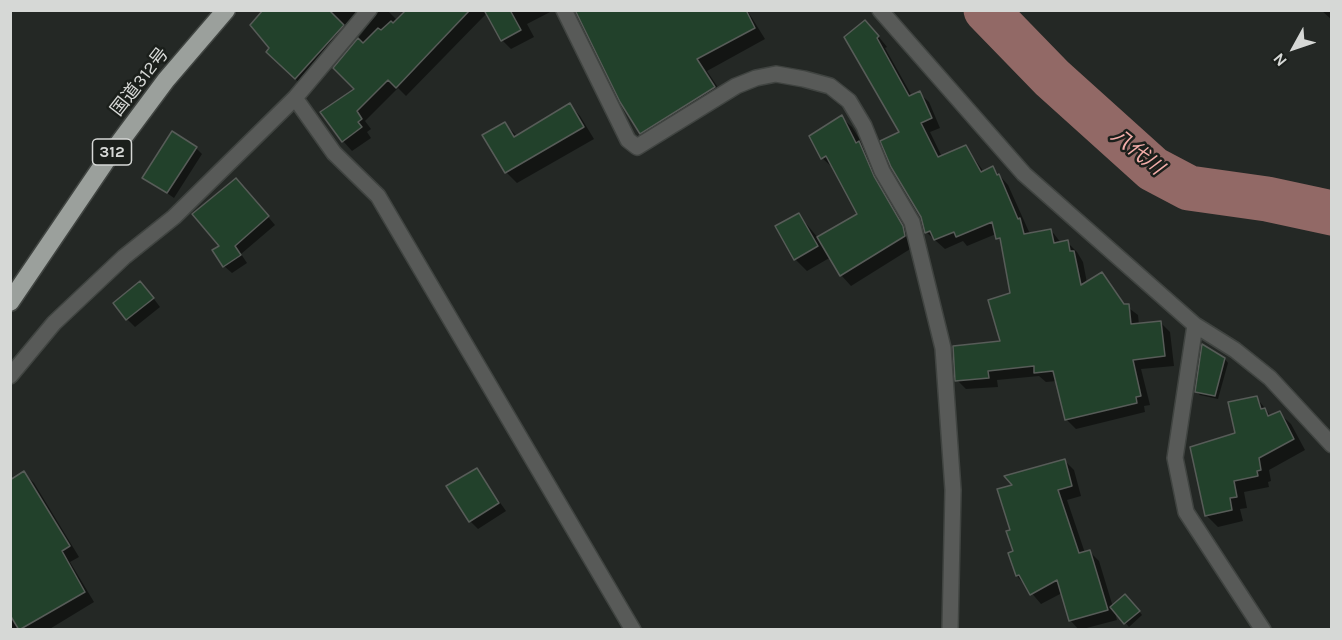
<!DOCTYPE html>
<html>
<head>
<meta charset="utf-8">
<style>
	body { margin:0 }
	#map { position:relative; width:1342px; height:640px; overflow:hidden; background:#242825; font-family:Karla,sans-serif }
	canvas { display:block }
	.frame { position:absolute; inset:0; border:12px solid #d6d8d6; pointer-events:none }
	.north { position:absolute; left:1264px; top:18px; width:60px; height:60px; -webkit-text-stroke:4px #1b1f1b; paint-order:stroke; rotate:230deg; font-size:16px; font-weight:700; line-height:24px; text-align:center; color:#d6d8d6 }
	.north::after { content:''; display:block; margin:auto; width:21px; height:27px; background:#d6d8d6; clip-path:polygon(50% 0,100% 100%,50% 72%,0 100%) }
</style>
</head>
<body>
<div id="map">
<canvas width="1342" height="640"></canvas>
<div class="frame"></div>
<div class="north">N</div>
</div>
<script>
const ctx = document.querySelector('canvas').getContext('2d');
ctx.lineJoin = 'round';
function paint(path, color) { ctx.fillStyle = color; ctx.fill(path, 'evenodd'); }
const poly = rows => new Path2D(rows.map(r => 'M' + r).join(''));
function trace(path, color, width, dash) { ctx.strokeStyle = color; ctx.lineWidth = width; ctx.lineCap = dash ? 'butt' : 'round'; ctx.setLineDash(dash || []); ctx.stroke(path); }
function drawText(font, color, halo, rows, align = 'center') {
  ctx.font = font + ' Karla,"Noto Sans JP",sans-serif'; ctx.lineWidth = 5; ctx.setLineDash([]); ctx.textBaseline = 'middle'; ctx.strokeStyle = halo; ctx.fillStyle = color; for (const [text, x, y, turn = 0] of rows) {
    ctx.save(); ctx.translate(x, y); ctx.rotate((+turn || 0) * Math.PI / 180); ctx.textAlign = isNaN(turn) ? turn : align; if (halo) ctx.strokeText(text, 0, 0); ctx.fillText(text, 0, 0); ctx.restore();
  }
}
paint(poly([
	[265,10,377,10,372,13,305,88,277,62,271,48],
	[380,10,387,10,396,19,404,10,554,10,527,24,534,37,511,49,502,40,487,13,406,96,398,88,365,121,371,129,367,132,371,138,352,151,343,141,356,89,335,68],
	[731,10,747,10,765,39,707,71,725,98,652,144,641,133],
	[1321,10,1332,10,1332,20],
	[874,31,887,47,885,48,912,96,919,93,929,102,940,128,930,132,942,157,966,147,984,172,993,168,1008,185,1030,234,1051,230,1061,243,1067,242,1077,252,1083,262,1087,283,1101,274,1126,306,1138,315,1139,325,1160,322,1170,332,1174,366,1141,369,1150,405,1144,406,1145,412,1076,429,1066,419,1057,381,1046,382,1039,376,997,380,998,387,966,389,957,380,1002,343,1011,295,1003,244,996,234,967,246,963,241,945,249,926,232],
	[570,105,580,116,594,139,517,183,506,172,484,136,505,124,517,136],
	[841,117,852,127,873,161,915,246,851,286,841,275,831,257,807,271,795,259,799,215,818,238,859,214,833,168,822,158],
	[196,148,202,154,174,198,144,177],
	[243,187,275,225,241,254,247,263,232,273,224,266,221,246],
	[148,291,160,307,135,327,127,319],
	[1225,359,1228,363,1218,399,1200,395,1196,392],
	[1256,397,1271,416,1279,413,1291,424,1305,450,1269,470,1271,481,1268,482,1269,487,1244,492,1247,508,1240,509,1243,521,1218,527,1206,515,1236,434],
	[1064,460,1074,470,1081,496,1067,500,1085,553,1089,551,1099,561,1113,607,1129,599,1142,615,1129,627,1114,609,1117,620,1079,630,1070,620,1062,593,1041,604,1017,576,1012,531,1015,486],
	[476,469,506,511,478,529,470,521],
	[24,473,34,483,79,557,70,562,94,602,48,630,10,630,10,481]
]), '#0007');
trace(poly([
	[986,10,1052,78,1153,169,1189,188,1267,199,1332,213]
]), '#926966', 45);
const building = poly([
	[263,10,329,10,344,25,295,79,266,52,269,48,250,25,263,10],
	[406,10,470,10,396,88,388,80,357,111,362,119,358,122,362,127,342,142,320,112,354,89,333,68,358,38,363,43,378,28,381,30,391,21,393,23,406,10],
	[484,10,510,10,521,30,501,41,484,10],
	[575,10,746,10,755,28,697,59,715,87,640,134,620,102,575,10],
	[865,20,879,36,877,38,909,96,920,91,932,118,921,123,938,157,966,145,981,172,993,166,997,175,999,174,1018,219,1020,218,1024,234,1051,229,1054,243,1068,240,1070,251,1074,251,1081,285,1102,272,1124,304,1129,304,1131,324,1161,321,1165,356,1133,360,1141,396,1136,397,1137,403,1065,420,1053,371,1034,373,1034,366,988,371,989,378,955,381,953,346,1000,341,988,300,1010,293,1000,238,996,239,992,222,956,237,954,232,934,240,930,231,925,233,921,217,891,167,880,141,899,132,844,37,865,20],
	[570,103,584,127,505,173,482,135,505,122,514,137,570,103],
	[842,115,856,143,859,141,874,176,903,226,905,236,840,276,817,237,857,214,826,156,821,159,809,136,842,115],
	[172,131,197,147,167,193,142,178,172,131],
	[236,178,269,216,235,246,241,255,223,267,212,250,219,246,192,214,236,178],
	[799,213,818,246,794,260,775,226,799,213],
	[140,281,154,298,126,320,113,303,140,281],
	[1202,344,1225,358,1215,396,1195,392,1202,344],
	[1257,396,1261,409,1265,408,1268,416,1280,411,1294,439,1259,458,1261,470,1257,471,1258,476,1234,481,1237,497,1230,498,1232,510,1205,516,1190,447,1235,433,1228,402,1257,396],
	[1065,459,1072,486,1058,490,1079,553,1090,550,1108,610,1069,621,1057,580,1030,595,1019,575,1016,576,1008,553,1013,551,1006,531,1010,530,997,489,1012,485,1004,476,1065,459],
	[477,468,499,503,469,522,446,486,477,468],
	[24,471,70,546,62,551,85,592,19,630,10,615,10,480,24,471],
	[1125,594,1140,611,1124,624,1110,607,1125,594]
]);
paint(building, '#22412b');
trace(building, '#575c58', 1.5);
const minor = poly([
	[564,10,628,140,637,147,736,86,756,78,776,74,804,79,830,86,849,101,864,126,882,171,912,222,943,348,953,490,950,630],
	[880,10,1024,174,1195,325,1235,350,1270,378,1332,445],
	[295,98,334,153,378,196,633,630],
	[1195,325,1175,458,1186,512,1263,630],
	[10,376,54,323,124,257,174,217,295,98,369,10]
]);
const highway = poly([
	[10,302,105,162,166,80,226,10]
]);
trace(minor, '#404441', 18);
trace(highway, '#404441', 21);
trace(minor, '#585a58', 15);
trace(highway, '#9ba09c', 18);
for (const [x, y, w] of [
	[112,152,39]
]) { const box = new Path2D(); box.roundRect(x - w / 2, y - 13, w, 26, 4.5); ctx.fillStyle = '#1b1f1b'; ctx.fill(box); trace(box, '#d6d8d6', 1.5); }
drawText('bold 16px', '#d6d8d6', null, [
	["312",112,152]
]);
drawText('18px', '#d6d8d6', '#1b1f1b', [
	["国道312号",140,82,-52]
]);
drawText('italic 20px', '#f4aeaa', '#1b1f1b', [
	["八代川",1137,152,39]
]);
</script>
</body>
</html>
